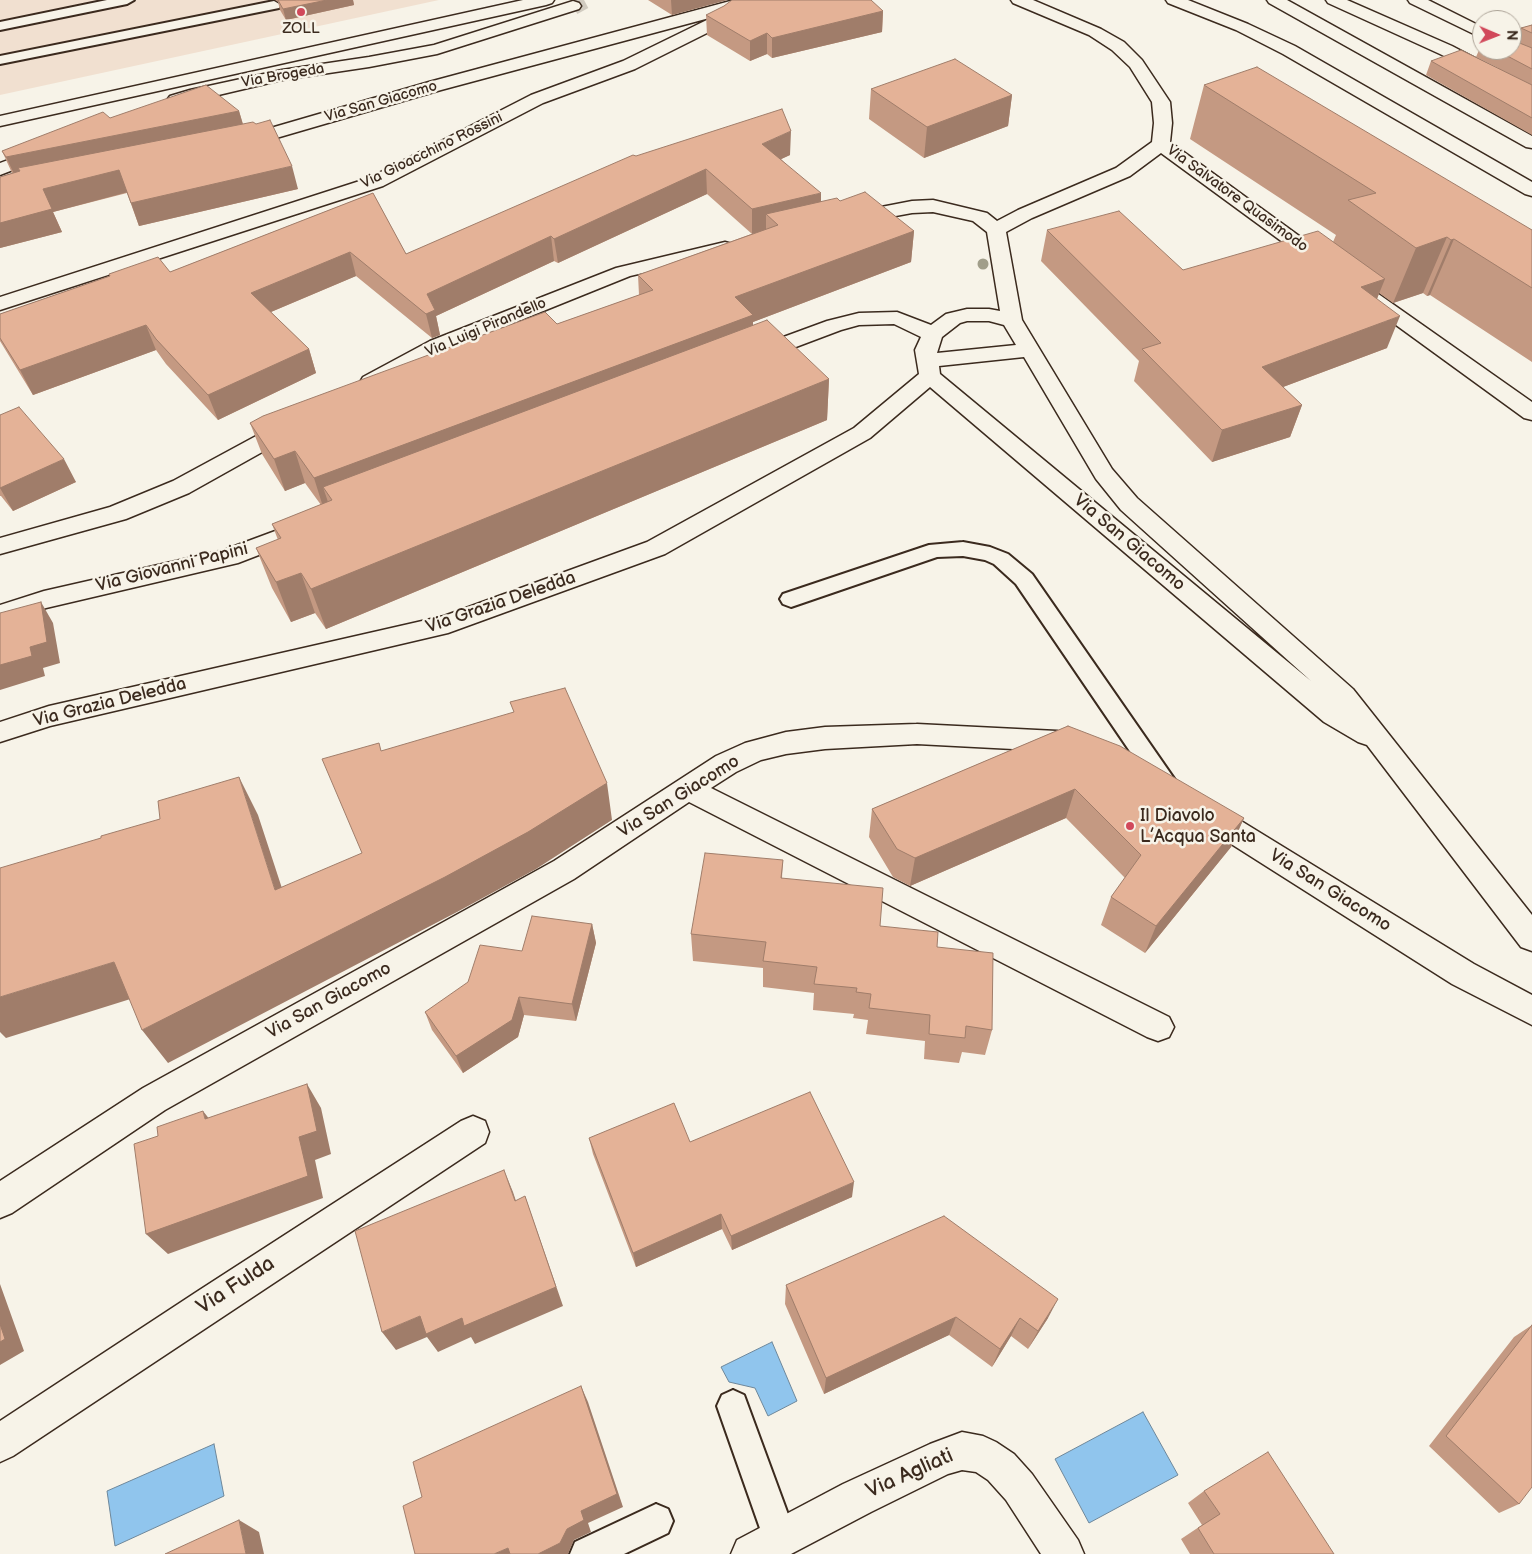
<!DOCTYPE html>
<html>
<head>
<meta charset="utf-8">
<style>
	body { margin:0 }
	#map { position:relative; width:1532px; height:1554px; overflow:hidden; background:#f7f3e8; font-family:"Balsamiq Sans",sans-serif }
	canvas { display:block }
	.north { position:absolute; left:1472px; top:10px; width:50px; height:50px; box-sizing:border-box; background:#f7f3e8; border:1px solid #aca397; border-radius:50%; rotate:91deg; font-size:14px; font-weight:700; line-height:20px; text-align:center; color:#3b2a1e }
	.north::after { content:''; display:block; margin:auto; width:18px; height:22px; background:#d1495b; clip-path:polygon(50% 0,100% 100%,50% 72%,0 100%) }
</style>
</head>
<body>
<div id="map">
<canvas width="1532" height="1554"></canvas>
<div class="north">N</div>
</div>
<script>
const ctx = document.querySelector('canvas').getContext('2d');
ctx.lineJoin = 'round';
function paint(path, color) { ctx.fillStyle = color; ctx.fill(path, 'evenodd'); }
const poly = rows => new Path2D(rows.map(r => 'M' + r).join(''));
function trace(path, color, width, dash) { ctx.strokeStyle = color; ctx.lineWidth = width; ctx.lineCap = dash ? 'butt' : 'round'; ctx.setLineDash(dash || []); ctx.stroke(path); }
function drawText(font, color, halo, rows, align = 'center') {
  ctx.font = font + ' "Balsamiq Sans",sans-serif'; ctx.lineWidth = 5; ctx.setLineDash([]); ctx.textBaseline = 'middle'; ctx.strokeStyle = halo; ctx.fillStyle = color; for (const [text, x, y, turn = 0] of rows) {
    ctx.save(); ctx.translate(x, y); ctx.rotate((+turn || 0) * Math.PI / 180); ctx.textAlign = isNaN(turn) ? turn : align; if (halo) ctx.strokeText(text, 0, 0); ctx.fillText(text, 0, 0); ctx.restore();
  }
}
paint(poly([
	[0,0,439,0,0,95]
]), '#f1e0d0');
const water = poly([
	[772,1342,797,1401,768,1416,755,1388,729,1382,721,1367,772,1342],
	[1143,1412,1178,1475,1089,1523,1055,1459,1143,1412],
	[214,1444,224,1496,115,1546,107,1491,214,1444]
]);
paint(water, '#90c5ed');
trace(water, '#6e879a', 1);
trace(poly([
	[573,6,584,0]
]), '#d1cbc0', 18, [18, 9]);
const lane = poly([
	[107,0,134,0,127,4,0,30,0,22,107,0],
	[274,1,281,5,279,8,0,64,0,56,274,1],
	[963,542,990,547,1008,554,1032,574,1175,780,1179,787,1175,794,1167,797,1159,794,1016,584,994,564,985,560,963,556,937,557,791,607,783,604,780,599,783,594,929,545,963,542],
	[733,1390,744,1395,797,1539,792,1551,784,1554,776,1554,768,1551,717,1406,722,1395,733,1390],
	[656,1504,668,1509,673,1521,668,1533,624,1554,570,1554,575,1542,656,1504]
]);
const street = poly([
	[734,0,767,0,765,3,740,10,737,15,723,25,635,69,543,103,383,186,0,310,0,297,369,178,531,95,623,61,713,17,441,90,266,141,239,146,233,145,230,141,233,137,257,132,429,82,734,0],
	[1011,0,1033,0,1101,29,1124,42,1142,60,1170,102,1172,123,1170,142,1328,257,1331,261,1328,265,1321,267,1314,265,1161,153,1130,176,1032,218,1006,232,1022,320,1112,469,1137,498,1353,689,1532,915,1532,951,1521,947,1367,745,1358,742,1324,722,930,387,870,438,665,554,448,633,50,726,0,742,0,722,49,706,444,616,647,542,854,428,919,374,915,350,921,337,894,324,859,325,841,330,756,362,748,360,745,355,748,350,827,321,859,313,897,312,931,325,946,314,967,309,989,309,1000,311,987,232,973,221,933,212,912,213,852,224,845,222,842,218,845,214,912,201,933,200,987,213,997,221,1018,210,1116,168,1152,142,1154,123,1152,102,1130,67,1112,50,1089,35,1013,3,1011,0],
	[967,321,989,321,1004,325,1016,345,937,353,942,337,960,323,967,321],
	[1024,357,1096,479,1121,510,1311,681,940,374,939,366,1024,357],
	[725,242,732,244,735,248,732,252,630,276,444,351,379,387,371,389,363,387,360,382,363,377,430,341,616,268,725,242],
	[1370,291,1377,293,1532,402,1532,420,1524,418,1363,301,1360,297,1363,293,1370,291],
	[290,420,298,422,301,427,298,432,189,493,126,519,0,554,0,538,110,507,173,481,282,422,290,420],
	[313,517,321,519,325,525,321,531,238,563,46,608,0,623,0,605,44,591,224,550,313,517],
	[917,724,1057,731,1081,739,1085,747,1081,755,1071,758,1056,752,1013,749,917,744,825,749,786,754,761,760,736,772,711,788,1169,1017,1174,1027,1169,1037,1158,1041,1147,1037,689,802,574,879,165,1110,12,1213,0,1218,0,1181,143,1088,554,861,716,756,745,743,786,732,825,727,917,724],
	[1205,802,1215,805,1474,964,1532,995,1532,1025,1452,984,1195,821,1191,813,1195,805,1205,802],
	[473,1116,485,1121,489,1132,485,1143,13,1456,0,1462,0,1421,198,1291,461,1121,473,1116],
	[962,1432,983,1436,996,1442,1014,1454,1032,1474,1078,1540,1084,1554,1041,1554,1006,1500,988,1480,976,1472,962,1470,948,1474,871,1512,791,1554,731,1554,737,1540,843,1484,930,1444,962,1432]
]);
const secondary = poly([
	[573,1,579,3,581,6,579,9,437,54,369,67,282,80,176,105,170,104,167,100,170,96,190,90,282,70,369,57,434,45,573,1],
	[43,147,49,148,52,152,49,156,0,175,0,163,43,147]
]);
const highway = poly([
	[523,0,554,0,552,3,546,5,0,126,0,116,523,0],
	[1166,0,1188,0,1248,24,1295,46,1532,182,1532,196,1525,194,1283,54,1236,30,1168,3,1166,0],
	[1267,0,1287,0,1532,136,1532,148,1526,147,1269,3,1267,0],
	[1326,0,1347,0,1452,46,1532,88,1532,100,1440,54,1328,3,1326,0],
	[1408,0,1428,0,1482,27,1482,38,1410,3,1408,0]
]);
trace(lane, '#3b2a1e', 4);
trace(street, '#3b2a1e', 3);
trace(secondary, '#3b2a1e', 3);
trace(highway, '#3b2a1e', 3);
paint(lane, '#f7f3e8');
paint(street, '#f7f3e8');
paint(secondary, '#f7f3e8');
paint(highway, '#f7f3e8');
ctx.fillStyle = '#a19e8a';
for (const [x, y] of [
	[983,264]
]) { ctx.beginPath(); ctx.arc(x, y, 5.5, 0, 2 * Math.PI); ctx.fill(); }
paint(poly([
	[275,0,353,0,354,5,286,20,280,10,278,2],
	[648,0,727,0,672,15],
	[883,11,882,32,772,58,767,54,750,61,707,35,706,15],
	[1532,25,1532,135,1426,75,1431,61,1498,68,1476,57,1482,43,1482,50,1512,50,1512,32,1516,34,1513,41,1515,42,1521,28],
	[1204,85,1532,230,1532,362,1430,295,1427,296,1423,293,1393,303,1379,293,1377,299,1387,348,1283,387,1302,405,1290,437,1212,462,1134,381,1139,361,1041,261,1047,230,1183,270,1333,242,1336,235,1190,139],
	[871,89,1012,95,1008,126,924,158,869,119],
	[239,111,243,124,298,189,139,226,127,193,53,212,62,232,0,248,0,177,12,173,2,151,110,118],
	[790,155,781,159,821,202,840,201,914,231,911,262,753,322,753,325,829,379,827,420,326,629,315,613,291,622,272,588,256,548,278,540,272,524,321,505,305,483,285,491,262,454,250,423,557,324,639,295,638,275,757,232,752,234,707,194,558,263,554,261,436,316,440,335,432,338,356,276,271,312,309,349,316,373,218,420,166,364,156,350,33,395,0,341,0,314,110,276,109,274,170,272,373,193,406,254,636,156],
	[0,415,76,482,13,511,1,496,0,496],
	[1068,726,1244,818,1231,847,1145,953,1101,925,1111,897,1125,878,1066,818,910,886,893,877,869,837,872,809],
	[783,860,782,878,880,926,937,947,992,1030,985,1055,962,1052,959,1063,924,1059,925,1041,866,1034,868,1020,853,1018,854,1014,813,1010,814,993,763,987,763,968,693,961,691,934],
	[592,924,596,943,576,1021,524,1015,518,1037,463,1073,432,1030,425,1012,522,951],
	[589,1138,690,1142,852,1197,732,1250,722,1229,636,1267,593,1154],
	[786,1285,1048,1318,1028,1349,1011,1336,992,1367,949,1335,824,1394,785,1304],
	[1532,1325,1519,1504,1499,1513,1429,1446,1514,1337],
	[1204,1491,1334,1554,1190,1554,1181,1539,1202,1525,1188,1503]
]), '#c49982');
paint(poly([
	[327,0,353,0,354,5,286,20,283,9],
	[671,0,727,0,672,15],
	[883,11,882,32,772,58,772,38],
	[767,33,767,54,750,61,750,41],
	[1516,34,1512,44,1512,35],
	[1012,95,1008,126,924,158,927,127],
	[239,111,245,132,18,168,22,177,16,178,6,157],
	[791,131,790,155,762,168,762,144],
	[292,166,298,189,139,226,131,203],
	[706,169,707,194,558,263,554,239],
	[119,170,128,192,53,212,62,232,0,248,0,223,43,189],
	[821,193,821,217,766,214,766,230,752,234,752,209],
	[914,231,911,262,753,322,753,347,332,500,323,487,330,508,324,510,314,478,735,297],
	[551,236,554,261,436,316,440,335,432,338,426,314,427,294],
	[1447,237,1423,293,1393,303,1416,248],
	[1454,239,1430,295,1427,296,1451,240],
	[350,252,356,276,259,317,251,293],
	[1385,279,1372,311,1361,287],
	[1400,316,1387,348,1251,399,1262,367],
	[146,325,156,350,33,395,20,370],
	[309,349,316,373,218,420,208,395],
	[829,379,827,420,326,629,311,589],
	[1302,405,1290,437,1212,462,1222,430],
	[295,451,305,483,285,491,274,459],
	[64,459,76,482,13,511,0,488],
	[301,573,315,613,291,622,276,582],
	[41,602,53,623,60,663,43,668,45,676,0,690,0,665,30,647],
	[239,777,258,815,294,925,275,890],
	[607,783,612,820,536,869,457,912,168,1063,142,1030],
	[1075,789,1066,818,910,886,915,858],
	[1244,818,1231,847,1145,953,1156,926],
	[592,924,596,943,576,1021,572,1004],
	[114,962,140,996,6,1038,0,1032,0,997],
	[519,997,524,1015,518,1037,463,1073,456,1056],
	[307,1084,321,1108,331,1154,315,1160,323,1198,168,1254,146,1234,299,1137],
	[203,1111,222,1135,205,1119],
	[504,1170,513,1192,523,1222,515,1201],
	[854,1182,852,1197,732,1250,731,1236],
	[525,1196,563,1306,475,1344,471,1337,438,1352,427,1337,396,1350,382,1332,420,1316,462,1318],
	[721,1214,722,1229,636,1267,633,1253],
	[0,1284,24,1351,0,1365],
	[1058,1299,1048,1318,1028,1349,1038,1331],
	[956,1317,949,1335,824,1394,826,1378],
	[1020,1318,1011,1336,992,1367,1000,1349],
	[581,1386,588,1402,623,1507,588,1523,591,1532,574,1540,568,1554,538,1554,567,1529,581,1511],
	[239,1520,259,1532,264,1554,246,1554],
	[508,1548,513,1554,494,1554]
]), '#a07d6a');
const building = poly([
	[278,0,327,0,283,9,278,0],
	[732,0,871,0,883,11,772,38,767,33,750,41,706,15,724,6,732,0],
	[1532,25,1532,33,1521,28,1532,25],
	[1516,30,1516,34,1512,35,1512,32,1516,30],
	[1512,40,1532,48,1532,69,1496,50,1512,50,1512,40],
	[1461,50,1532,85,1532,118,1431,61,1461,50],
	[955,59,1012,95,927,127,871,89,955,59],
	[1257,67,1532,230,1532,288,1454,239,1451,240,1447,237,1416,248,1348,200,1376,193,1204,85,1257,67],
	[206,85,239,111,6,157,2,151,103,112,110,118,206,85],
	[782,109,791,131,762,144,821,193,752,209,706,169,554,239,551,236,427,294,435,310,426,314,350,252,251,293,309,349,208,395,156,339,146,325,20,370,0,338,0,314,110,276,109,274,158,257,170,272,373,193,406,254,633,155,636,156,782,109],
	[270,120,292,166,131,203,119,170,43,189,52,209,0,223,0,177,20,171,18,168,253,122,256,124,270,120],
	[865,192,914,231,735,297,753,315,314,478,295,451,274,459,250,423,263,416,545,312,557,324,653,290,638,275,778,225,766,214,837,198,840,201,865,192],
	[1119,211,1183,270,1318,231,1385,279,1361,287,1400,316,1262,367,1302,405,1222,430,1142,349,1161,343,1047,230,1119,211],
	[767,320,829,379,311,589,301,573,276,582,256,548,281,538,272,524,332,500,323,487,767,320],
	[19,407,64,459,0,488,0,415,19,407],
	[41,602,47,642,30,647,32,656,0,665,0,613,41,602],
	[565,688,607,783,528,832,445,877,142,1030,114,962,0,997,0,868,101,838,101,836,160,819,158,801,239,777,275,890,362,853,322,759,379,743,381,751,514,712,510,702,565,688],
	[1068,726,1120,746,1244,818,1156,926,1111,897,1141,855,1075,789,915,858,897,849,872,809,1068,726],
	[705,853,783,860,781,878,883,888,880,926,938,932,937,947,993,953,992,1030,966,1026,965,1038,929,1034,930,1015,869,1008,871,994,856,992,857,988,814,984,817,967,763,961,766,942,691,934,705,853],
	[532,916,592,924,572,1004,519,997,512,1020,456,1056,425,1012,468,982,480,945,522,951,532,916],
	[307,1084,317,1131,299,1137,308,1176,146,1234,134,1144,158,1136,157,1127,203,1111,205,1119,307,1084],
	[810,1092,854,1182,731,1236,721,1214,633,1253,589,1138,674,1103,690,1142,810,1092],
	[504,1170,515,1201,525,1196,556,1287,464,1326,462,1318,426,1334,420,1316,382,1332,355,1231,504,1170],
	[944,1216,1058,1299,1038,1331,1020,1318,1000,1349,956,1317,826,1378,786,1285,944,1216],
	[0,1324,5,1339,0,1342,0,1324],
	[1532,1325,1532,1487,1519,1504,1446,1436,1532,1325],
	[581,1386,617,1494,581,1511,584,1520,567,1529,560,1543,538,1554,510,1554,508,1548,494,1554,415,1554,403,1506,422,1497,413,1462,581,1386],
	[1268,1452,1334,1554,1214,1554,1198,1528,1220,1514,1204,1491,1268,1452],
	[239,1520,246,1554,165,1554,239,1520]
]);
paint(building, '#e4b297');
trace(building, '#a07d6a', 1);
for (const [x, y, r, color] of [
	[301,12,5,"#d1495b"],
	[1130,826,5,"#d1495b"]
]) { const dot = new Path2D(); dot.arc(x, y, r, 0, 2 * Math.PI); ctx.fillStyle = color; ctx.fill(dot); trace(dot, '#f7f3e8', 2); }
drawText('15px', '#3b2a1e', '#f7f3e8', [
	["ZOLL",301,29]
]);
drawText('15px', '#3b2a1e', '#f7f3e8', [
	["Via Brogeda",283,76,-10],
	["Via San Giacomo",381,102,-16],
	["Via Gioacchino Rossini",432,151,-26],
	["Via Salvatore Quasimodo",1237,199,36],
	["Via Luigi Pirandello",486,328,-23]
]);
drawText('18px', '#3b2a1e', '#f7f3e8', [
	["Via San Giacomo",1129,543,40],
	["Via Giovanni Papini",172,568,-14],
	["Via Grazia Deledda",501,603,-19],
	["Via Grazia Deledda",110,703,-14],
	["Via San Giacomo",679,797,-32],
	["Via San Giacomo",1330,891,32],
	["Via San Giacomo",329,1001,-29]
]);
drawText('18px', '#3b2a1e', '#f7f3e8', [
	["Il Diavolo",1140,816],
	["L’Acqua Santa",1140,837]
], 'left');
drawText('21px', '#3b2a1e', '#f7f3e8', [
	["Via Fulda",236,1286,-33],
	["Via Agliati",910,1474,-24]
]);
</script>
</body>
</html>
